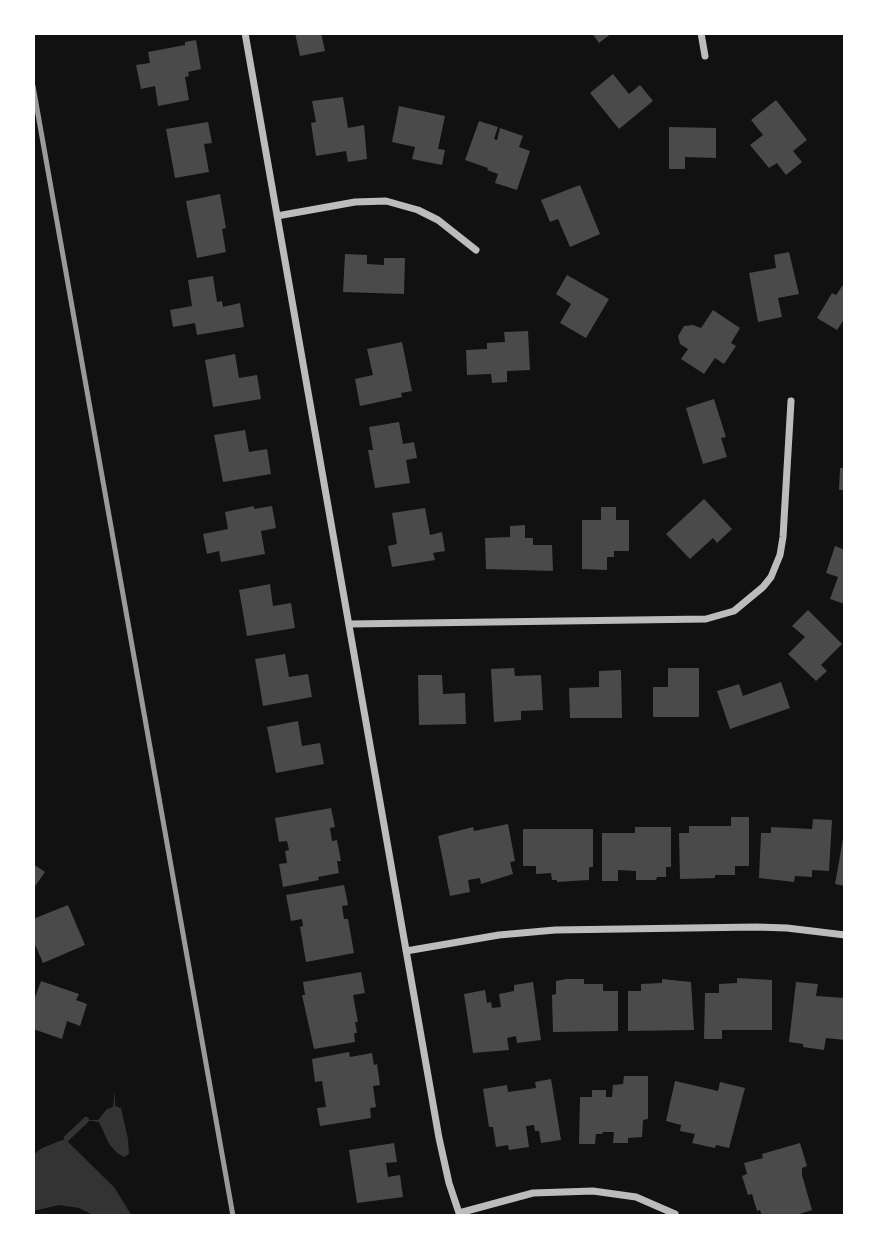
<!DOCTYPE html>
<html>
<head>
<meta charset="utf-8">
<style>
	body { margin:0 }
	#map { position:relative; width:878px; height:1249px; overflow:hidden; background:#111; font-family:Lora,serif }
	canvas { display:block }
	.frame { position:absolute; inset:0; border:35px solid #fff; pointer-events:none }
</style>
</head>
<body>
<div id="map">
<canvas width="878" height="1249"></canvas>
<div class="frame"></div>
</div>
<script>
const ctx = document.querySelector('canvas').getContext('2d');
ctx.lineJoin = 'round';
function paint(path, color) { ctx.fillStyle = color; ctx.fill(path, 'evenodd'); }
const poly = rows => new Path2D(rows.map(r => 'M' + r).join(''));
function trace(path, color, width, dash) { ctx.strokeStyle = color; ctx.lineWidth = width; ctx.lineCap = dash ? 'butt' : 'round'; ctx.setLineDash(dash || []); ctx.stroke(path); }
paint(poly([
	[115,1091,115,1106,121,1108,128,1139,129,1154,124,1157,117,1153,109,1144,99,1122,86,1120,98,1120,107,1109,113,1107],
	[70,1137,68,1142,114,1187,132,1216,95,1216,79,1208,59,1205,33,1211,33,1155,42,1148]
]), '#333');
trace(poly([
	[67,1138,86,1120]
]), '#333', 6);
paint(poly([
	[295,33,321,33,325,51,300,56],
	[592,33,612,33,599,43],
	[196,40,201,69,188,72,189,76,185,77,189,100,158,106,155,86,141,89,136,65,150,63,148,52,185,45,185,42],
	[613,74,629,94,640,85,653,101,619,129,590,93],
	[343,97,348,128,364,125,367,159,348,162,346,151,316,156,311,123,316,122,312,101],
	[776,100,807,140,793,151,802,162,786,175,777,163,769,168,750,145,763,135,751,120],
	[399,106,445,116,438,149,445,150,442,165,412,159,415,147,392,142],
	[479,121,498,127,494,139,497,140,500,128,523,136,519,147,530,151,517,190,495,183,498,174,487,170,488,168,465,160],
	[208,122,212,143,204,144,209,172,175,178,166,129],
	[669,127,716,128,716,158,685,157,685,169,669,169],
	[580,185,600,234,570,247,558,219,550,222,541,200],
	[220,194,226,228,222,229,226,252,197,258,186,201],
	[789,252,799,294,778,298,782,317,758,322,749,273,776,268,774,255],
	[345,254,367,255,367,264,384,265,384,258,405,258,404,294,343,292],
	[567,275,609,299,586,338,560,323,571,304,556,294],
	[213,276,217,302,222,301,223,307,240,303,244,327,197,335,195,323,173,327,170,310,192,306,188,280],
	[845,282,845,318,837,330,817,318,832,293,836,295],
	[713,310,740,328,731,343,736,346,724,364,715,358,704,374,681,359,688,349,680,344,678,336,684,326,693,325,701,328],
	[528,331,530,370,507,371,507,382,492,383,491,374,467,375,466,350,487,349,487,343,505,342,504,332],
	[402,342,412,391,401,393,402,397,360,406,355,379,373,375,367,349],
	[235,354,239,378,257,375,261,399,213,407,205,360],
	[714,399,726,437,721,438,727,457,703,464,686,408],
	[399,422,403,444,414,442,417,458,406,460,410,483,375,488,368,450,373,450,369,427],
	[245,430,249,452,267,449,271,474,223,482,214,435],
	[840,468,845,468,845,490,839,490],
	[704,499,732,529,717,543,713,538,690,559,666,534],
	[254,506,254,509,272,506,276,528,261,531,265,554,221,562,219,551,207,554,203,534,228,529,225,512],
	[601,507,616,507,616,520,629,520,629,551,614,551,614,557,607,557,607,570,582,569,582,520,601,520],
	[425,508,430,535,442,532,445,551,433,553,435,560,392,567,388,546,397,544,392,513],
	[525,525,525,538,533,538,533,545,552,545,553,571,486,569,485,538,510,537,510,526],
	[835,546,845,550,845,604,830,599,838,577,826,573],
	[270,584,273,606,291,603,295,628,247,636,239,590],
	[808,610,842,644,821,665,827,671,816,681,788,654,805,637,792,626],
	[285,654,289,677,308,674,312,697,263,706,255,659],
	[514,668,515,676,541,675,543,710,521,711,521,720,494,722,491,669],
	[668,668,699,668,699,717,653,717,653,687,668,687],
	[621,670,622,718,570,718,569,688,599,687,599,671],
	[418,675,442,675,443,694,465,693,466,724,419,725],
	[781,682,790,708,730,729,717,691,739,684,743,696],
	[298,721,302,746,320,743,324,764,276,773,267,727],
	[331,808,335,827,330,828,332,841,337,840,341,861,337,861,339,873,318,877,319,880,283,887,279,864,287,863,285,851,289,850,287,841,279,842,275,818],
	[731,817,749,817,749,866,735,866,735,875,715,875,715,878,680,879,679,833,689,833,689,826,731,826],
	[813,819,832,820,829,871,812,870,812,877,795,876,794,882,759,878,761,833,771,833,771,827,812,829],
	[508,824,515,861,510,862,513,874,481,884,480,878,468,880,470,892,450,896,438,836,473,827,474,831],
	[635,827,671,827,671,867,666,867,666,877,657,877,656,880,636,880,636,871,618,870,618,881,602,881,602,833,635,833],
	[523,829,593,829,593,867,589,867,589,880,557,882,557,880,552,880,551,873,536,874,536,866,523,866],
	[843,839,845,839,845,886,835,884],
	[33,864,45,872,33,889],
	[344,885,348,905,342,906,344,919,348,919,354,953,306,962,300,927,303,926,302,919,291,921,286,895],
	[68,905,85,945,43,963,33,940,33,919],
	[361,972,365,993,353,995,358,1022,355,1022,357,1033,354,1033,355,1042,314,1049,302,995,305,995,303,982],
	[737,978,772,980,772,1030,722,1030,722,1039,704,1039,705,993,719,993,719,984,737,983],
	[566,979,584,979,584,984,603,984,603,991,618,991,618,1031,553,1032,552,995,556,994,556,981],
	[662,979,691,982,694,1030,628,1031,628,991,641,991,641,984,662,983],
	[41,981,79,994,76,1000,87,1004,80,1026,67,1021,62,1039,33,1029,33,1003],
	[533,982,541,1040,517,1043,516,1036,507,1038,509,1050,473,1053,464,994,485,990,487,1003,491,1002,492,1008,501,1007,499,994,514,991,514,985],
	[796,982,818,984,816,996,845,998,845,1040,826,1038,824,1050,803,1047,803,1044,789,1042],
	[349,1052,350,1057,372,1053,374,1065,377,1064,380,1085,373,1086,376,1107,370,1108,371,1118,320,1126,317,1108,326,1107,322,1081,315,1082,312,1059],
	[624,1076,648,1076,648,1119,643,1120,642,1137,628,1138,628,1143,613,1143,614,1132,603,1132,602,1134,596,1134,595,1144,579,1144,580,1097,592,1097,592,1090,606,1090,606,1097,612,1097,613,1085,623,1084],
	[551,1079,561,1140,541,1143,539,1131,535,1131,534,1125,526,1126,529,1147,509,1150,508,1145,496,1147,493,1127,489,1127,483,1089,507,1085,508,1092,536,1088,535,1082],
	[675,1081,718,1091,720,1082,745,1088,729,1148,716,1145,715,1148,692,1143,695,1134,680,1131,681,1125,666,1121],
	[394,1143,397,1162,386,1163,388,1177,400,1175,403,1197,357,1203,349,1150],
	[800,1143,807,1166,802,1168,802,1175,812,1210,793,1216,762,1216,760,1210,757,1211,752,1194,748,1195,742,1176,747,1174,744,1163,763,1158,762,1154]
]), '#4a4a4a');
trace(poly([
	[245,33,439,1138,449,1183,460,1216],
	[701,33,705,56],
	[277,216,355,202,386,201,418,210,438,220,476,250],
	[349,624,706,619,734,611,763,587,771,577,780,555,783,537,791,401],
	[406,951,499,935,555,930,756,927,787,928,845,935],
	[459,1213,533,1193,593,1191,636,1197,675,1214]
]), '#bcbcbc', 7);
trace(poly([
	[33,86,233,1216]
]), '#9a9a9a', 5);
</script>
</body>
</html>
